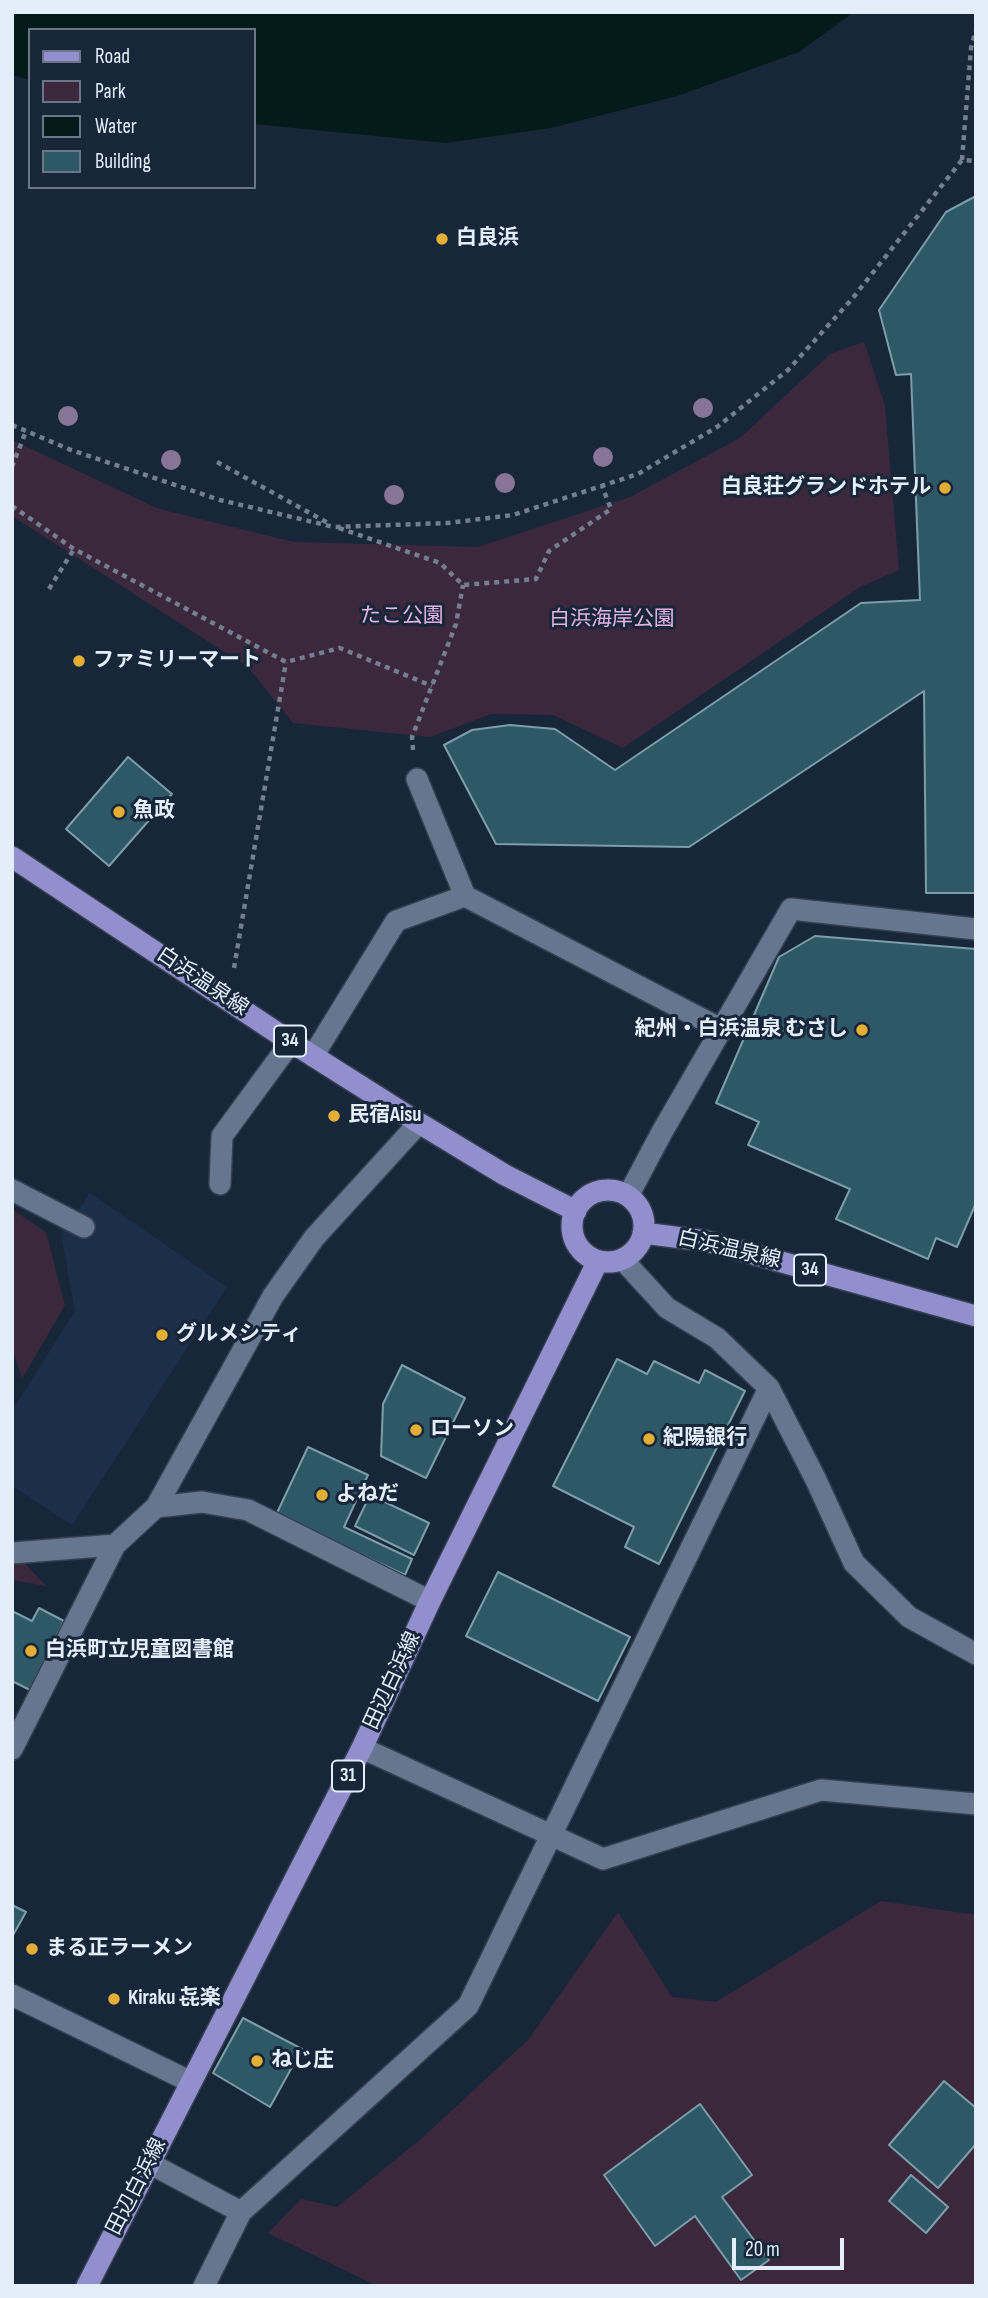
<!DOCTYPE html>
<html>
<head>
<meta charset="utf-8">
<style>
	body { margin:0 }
	#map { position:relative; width:988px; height:2298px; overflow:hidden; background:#18263a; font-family:"Sofia Sans Condensed",sans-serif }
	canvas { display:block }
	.frame { position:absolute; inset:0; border:14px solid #e4eefb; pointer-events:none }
	.legend { position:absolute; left:28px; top:28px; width:228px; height:161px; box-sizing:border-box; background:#18263a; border:2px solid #6a7687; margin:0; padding:9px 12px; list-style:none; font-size:21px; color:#e4eefb }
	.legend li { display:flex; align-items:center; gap:14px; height:35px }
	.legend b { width:35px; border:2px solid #6a7687 }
	.scale { position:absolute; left:732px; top:2238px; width:112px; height:32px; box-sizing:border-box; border:4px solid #e4eefb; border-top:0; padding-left:9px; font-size:21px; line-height:24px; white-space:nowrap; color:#e4eefb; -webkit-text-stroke:5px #18263a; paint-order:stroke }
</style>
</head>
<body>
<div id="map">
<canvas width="988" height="2298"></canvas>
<div class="frame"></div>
<ul class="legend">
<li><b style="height:9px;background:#918fce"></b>Road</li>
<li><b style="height:19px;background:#3c283c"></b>Park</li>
<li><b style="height:19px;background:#031b19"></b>Water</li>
<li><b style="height:19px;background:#2f5867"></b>Building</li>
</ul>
<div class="scale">20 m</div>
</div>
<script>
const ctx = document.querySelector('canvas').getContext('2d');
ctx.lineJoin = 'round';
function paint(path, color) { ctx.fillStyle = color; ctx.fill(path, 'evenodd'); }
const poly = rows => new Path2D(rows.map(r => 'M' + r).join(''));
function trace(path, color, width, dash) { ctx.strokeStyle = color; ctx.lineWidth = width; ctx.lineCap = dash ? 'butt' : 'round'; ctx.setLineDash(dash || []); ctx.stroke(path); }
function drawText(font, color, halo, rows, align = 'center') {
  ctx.font = font + ' "Sofia Sans Condensed","Noto Sans JP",sans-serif'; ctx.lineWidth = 6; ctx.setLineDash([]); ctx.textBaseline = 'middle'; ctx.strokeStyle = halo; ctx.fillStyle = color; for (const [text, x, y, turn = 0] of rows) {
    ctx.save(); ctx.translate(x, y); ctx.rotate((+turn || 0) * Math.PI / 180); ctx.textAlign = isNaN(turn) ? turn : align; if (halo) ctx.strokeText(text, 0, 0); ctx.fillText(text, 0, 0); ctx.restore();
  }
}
paint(poly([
	[90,1193,227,1287,72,1525,12,1486,12,1411,75,1311,61,1235]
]), '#1c2f48');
paint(poly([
	[864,342,885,406,899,570,860,587,623,748,553,715,491,714,430,737,293,723,248,667,12,516,12,440,159,509,294,542,478,547,630,497,740,438,830,354],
	[12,1209,46,1232,65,1305,22,1379,12,1347],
	[12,1553,16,1554,46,1586,12,1580],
	[881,1901,976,1915,976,2286,377,2286,268,2233,301,2199,337,2207,421,2139,528,2040,618,1912,672,1997,716,2002]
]), '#3c283c');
paint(poly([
	[12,12,854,12,799,52,677,96,551,128,446,143,254,124,254,30,30,30,30,80,12,75]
]), '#031b19');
const building = poly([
	[976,196,976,893,926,893,924,691,689,847,496,844,444,745,472,730,510,725,555,729,615,770,861,603,920,600,911,374,896,375,879,310,946,212,976,196],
	[128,757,172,794,109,866,66,829,128,757],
	[815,936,976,949,976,1203,957,1247,936,1238,928,1259,836,1219,850,1189,748,1145,759,1122,716,1103,779,957,815,936],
	[617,1359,647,1374,654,1361,699,1383,705,1370,745,1391,659,1564,625,1547,634,1527,553,1486,617,1359],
	[402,1365,465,1398,426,1478,381,1456,383,1404,402,1365],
	[308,1447,368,1475,344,1527,412,1559,405,1575,276,1515,308,1447],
	[370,1495,429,1523,414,1555,355,1526,370,1495],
	[498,1572,630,1637,598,1701,466,1636,498,1572],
	[39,1608,64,1621,30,1690,12,1681,12,1611,32,1621,39,1608],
	[12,1905,26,1912,12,1937,12,1905],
	[243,2018,302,2049,270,2107,213,2073,243,2018],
	[944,2081,976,2108,976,2144,938,2188,889,2145,944,2081],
	[700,2104,752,2175,722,2197,769,2260,741,2280,695,2216,655,2246,604,2175,700,2104],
	[911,2175,948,2207,926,2233,889,2201,911,2175]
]);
paint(building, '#2f5867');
trace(building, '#7b9eaa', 2);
const minor = poly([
	[417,779,465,896,721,1029],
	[313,1056,396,921,465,896],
	[220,1184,222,1136,291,1042],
	[12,1190,84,1227],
	[628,1196,662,1132,791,909,976,929],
	[622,1259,667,1308,717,1338,769,1388,816,1480,854,1563,909,1617,976,1654],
	[156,1507,202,1502,248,1510,430,1601],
	[12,1553,115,1545],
	[362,1748,603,1859,821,1790,976,1804],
	[12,1749,115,1545,156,1507,273,1296,314,1238,419,1123],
	[12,1995,191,2082],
	[149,2163,241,2212,468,2006,769,1388],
	[204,2286,241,2212]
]);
const major = poly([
	[12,857,291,1042,419,1123,505,1175,576,1211],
	'572 1226a36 36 0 1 1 72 0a36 36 0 1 1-72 0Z',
	[643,1233,706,1241,976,1316],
	[87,2286,362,1748,430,1601,598,1261]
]);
trace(minor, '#344050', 24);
trace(major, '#344050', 24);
trace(poly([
	[962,160,971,48,976,30],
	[12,425,71,450,220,500,334,527,448,523,513,515,638,474,717,427,788,370,852,299,962,160,976,161],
	[217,462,328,523],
	[12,467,26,431],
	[12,506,74,549,286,662,340,648,432,686],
	[339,528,440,563,463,585,536,579,549,551,611,509,602,486],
	[49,589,74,549],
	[413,750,412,737,456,624,463,585],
	[234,968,286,662]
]), '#737f90', 4.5, [5, 5]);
trace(minor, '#65768e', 21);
trace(major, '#918fce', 21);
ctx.fillStyle = '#877496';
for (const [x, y] of [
	[703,408],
	[68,416],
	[603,457],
	[171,460],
	[505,483],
	[394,495]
]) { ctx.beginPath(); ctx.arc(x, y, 10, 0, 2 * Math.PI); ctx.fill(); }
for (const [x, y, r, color] of [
	[442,239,7,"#e3ae35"],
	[945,488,7,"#e3ae35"],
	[79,661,7,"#e3ae35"],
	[119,812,7,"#e3ae35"],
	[862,1030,7,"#e3ae35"],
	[334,1116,7,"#e3ae35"],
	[162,1335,7,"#e3ae35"],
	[416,1430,7,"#e3ae35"],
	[649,1439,7,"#e3ae35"],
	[322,1495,7,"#e3ae35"],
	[31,1651,7,"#e3ae35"],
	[32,1949,7,"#e3ae35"],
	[114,1999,7,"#e3ae35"],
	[257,2061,7,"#e3ae35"]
]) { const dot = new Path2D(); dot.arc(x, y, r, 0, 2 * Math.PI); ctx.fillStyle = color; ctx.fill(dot); trace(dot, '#18263a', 2.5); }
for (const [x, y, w] of [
	[290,1041,32],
	[810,1270,32],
	[348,1776,32]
]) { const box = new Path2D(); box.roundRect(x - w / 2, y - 15.5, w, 31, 5); ctx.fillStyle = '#18263a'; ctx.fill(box); trace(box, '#e4eefb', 2); }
drawText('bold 19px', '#e4eefb', null, [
	["34",290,1041],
	["34",810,1270],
	["31",348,1776]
]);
drawText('bold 21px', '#e4eefb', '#18263a', [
	["白良浜",456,239],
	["白良荘グランドホテル",931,488,"right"],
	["ファミリーマート",93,661],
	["魚政",133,812],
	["紀州・白浜温泉 むさし",848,1030,"right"],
	["民宿Aisu",348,1116],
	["グルメシティ",176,1335],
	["ローソン",430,1430],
	["紀陽銀行",663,1439],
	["よねだ",336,1495],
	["白浜町立児童図書館",45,1651],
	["まる正ラーメン",46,1949],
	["Kiraku 㐂楽",128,1999],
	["ねじ庄",271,2061]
], 'left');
drawText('21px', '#e2b3e2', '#18263a', [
	["たこ公園",402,617],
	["白浜海岸公園",612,620]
]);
drawText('21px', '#e4eefb', '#18263a', [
	["白浜温泉線",202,982,34],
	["白浜温泉線",729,1250,13],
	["田辺白浜線",393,1681,-65],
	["田辺白浜線",137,2187,-63]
]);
</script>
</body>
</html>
